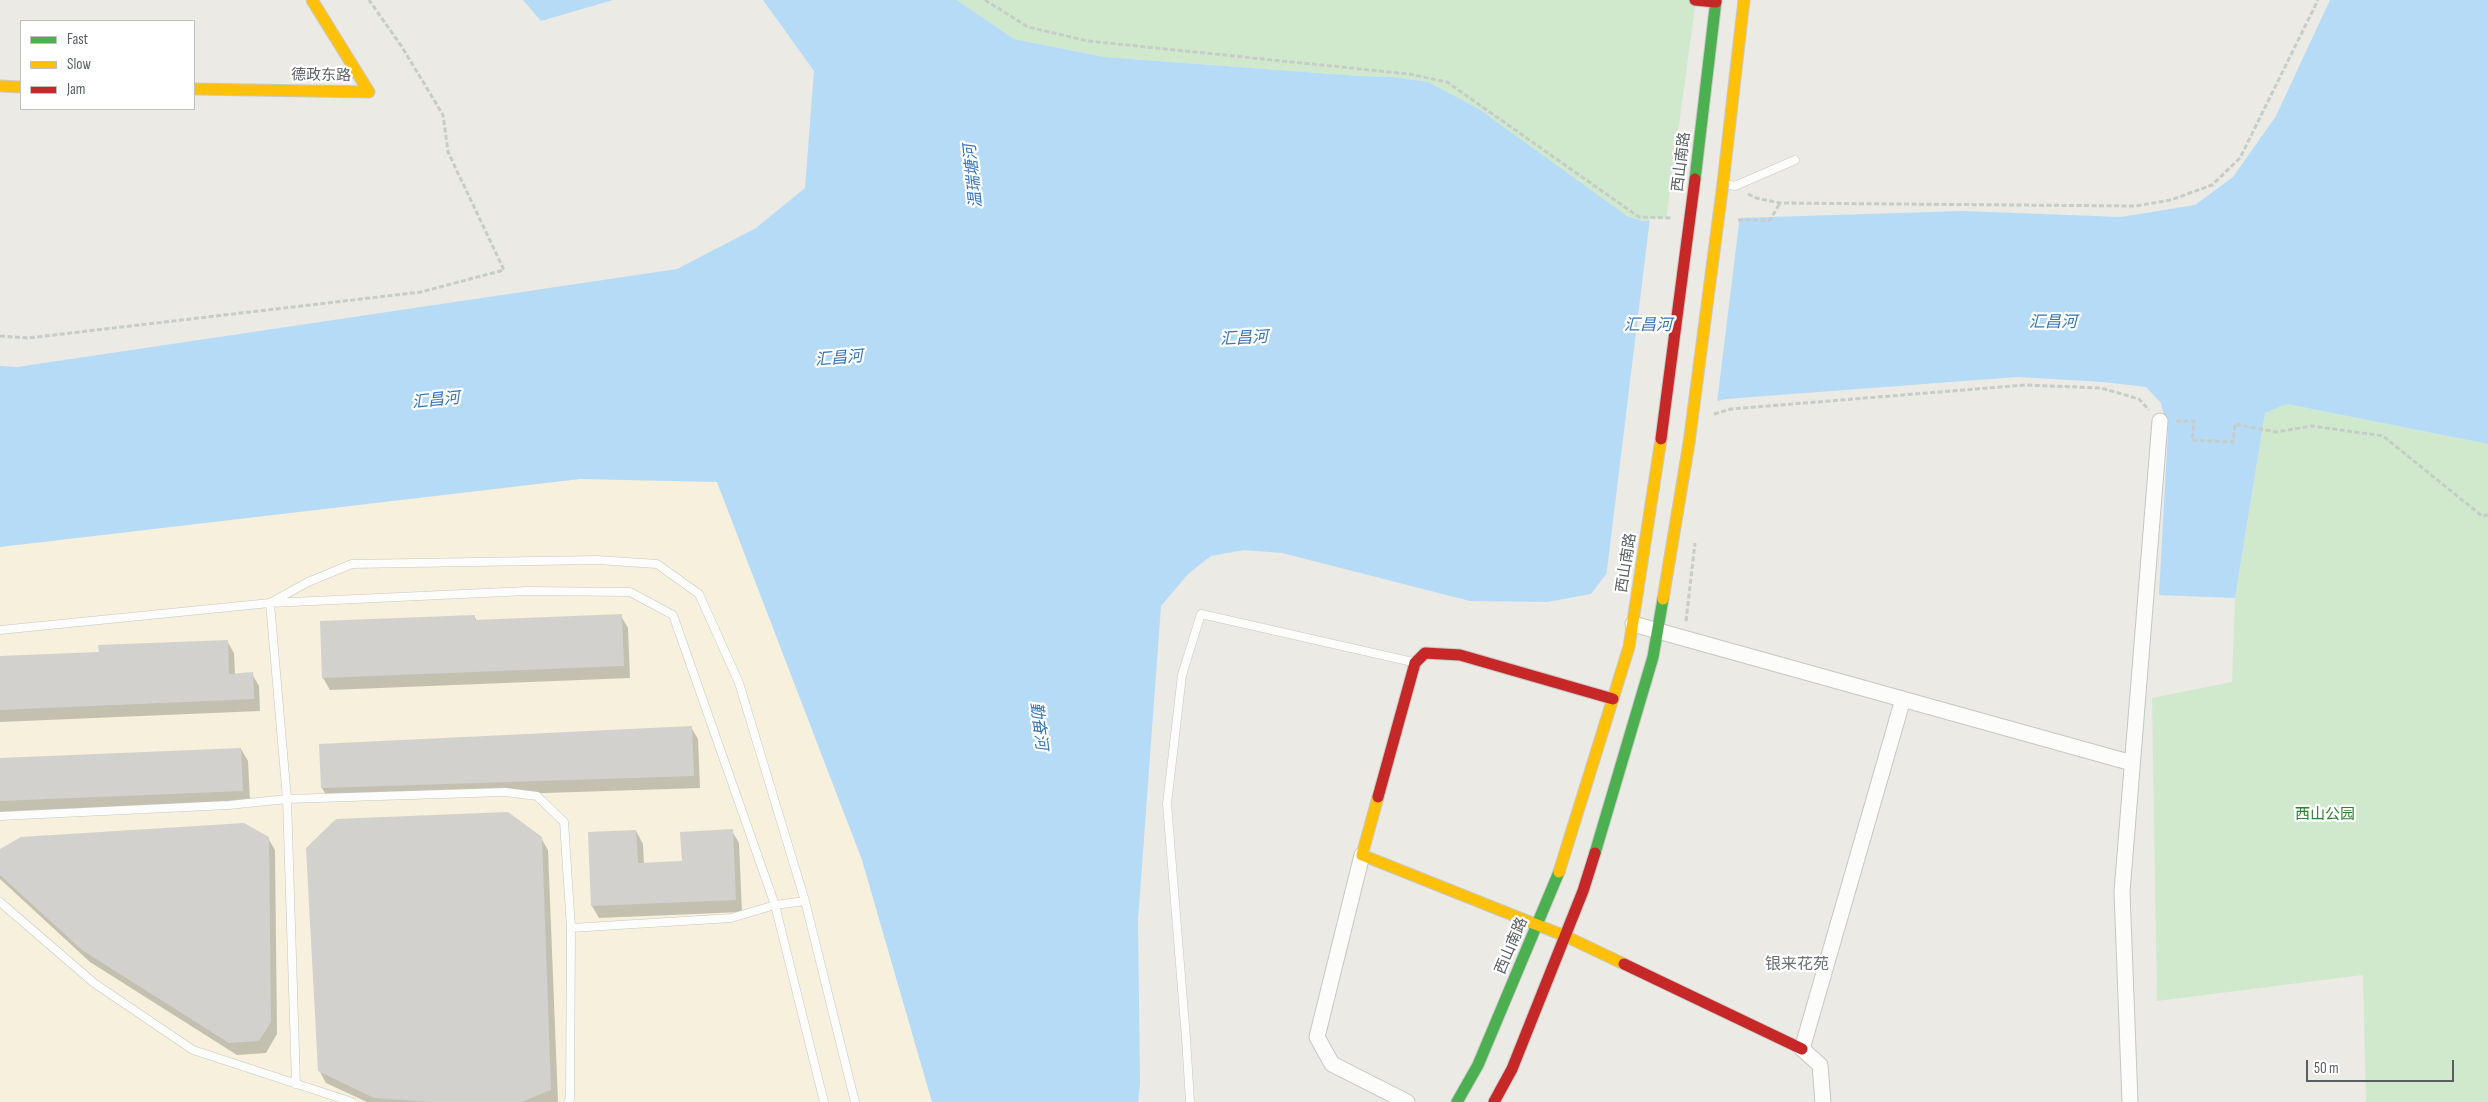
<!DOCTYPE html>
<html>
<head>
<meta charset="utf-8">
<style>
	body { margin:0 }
	#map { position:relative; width:2488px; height:1102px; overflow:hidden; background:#ebeae4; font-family:"Sofia Sans Condensed",sans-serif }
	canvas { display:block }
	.legend { position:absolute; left:20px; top:20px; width:175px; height:90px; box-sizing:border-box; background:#fff; border:1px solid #bdbfc1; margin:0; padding:6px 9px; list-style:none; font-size:15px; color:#595e63 }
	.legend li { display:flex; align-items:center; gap:10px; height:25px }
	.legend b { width:25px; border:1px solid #bdbfc1 }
	.scale { position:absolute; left:2306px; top:1060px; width:148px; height:22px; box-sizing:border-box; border:2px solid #595e63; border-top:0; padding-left:6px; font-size:15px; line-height:18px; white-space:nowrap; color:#595e63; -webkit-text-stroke:4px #fff; paint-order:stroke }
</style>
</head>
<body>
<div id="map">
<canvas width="2488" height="1102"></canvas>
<ul class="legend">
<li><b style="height:6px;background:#4caf50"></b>Fast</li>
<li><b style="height:6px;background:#ffc107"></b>Slow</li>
<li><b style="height:6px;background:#c62828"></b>Jam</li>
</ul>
<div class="scale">50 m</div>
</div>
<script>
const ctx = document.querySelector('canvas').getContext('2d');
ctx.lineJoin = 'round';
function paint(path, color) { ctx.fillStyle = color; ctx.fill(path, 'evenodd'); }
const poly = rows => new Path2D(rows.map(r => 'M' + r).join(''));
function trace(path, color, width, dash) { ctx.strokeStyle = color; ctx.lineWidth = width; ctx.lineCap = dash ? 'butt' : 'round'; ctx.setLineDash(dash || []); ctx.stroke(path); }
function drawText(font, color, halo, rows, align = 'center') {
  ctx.font = font + ' "Sofia Sans Condensed","Noto Sans SC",sans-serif'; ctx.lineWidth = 4.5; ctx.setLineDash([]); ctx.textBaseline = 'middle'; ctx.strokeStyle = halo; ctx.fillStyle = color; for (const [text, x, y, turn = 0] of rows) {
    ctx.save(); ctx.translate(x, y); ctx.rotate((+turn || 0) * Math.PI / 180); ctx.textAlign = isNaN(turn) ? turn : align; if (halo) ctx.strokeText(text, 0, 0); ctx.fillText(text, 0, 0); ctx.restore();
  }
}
paint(poly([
	[580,479,717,482,862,860,932,1102,0,1102,0,547]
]), '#f6f0dc');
paint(poly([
	[957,0,1696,0,1666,220,1643,221,1628,217,1479,109,1428,82,1393,77,1359,76,1104,57,1014,39],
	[2287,404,2488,444,2488,1102,2366,1102,2363,975,2157,1001,2152,698,2232,682,2235,598,2265,413]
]), '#d0e9cd');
paint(poly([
	[523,0,613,0,541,21],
	[763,0,957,0,1014,39,1104,57,1359,76,1393,77,1428,82,1479,109,1627,216,1643,221,1963,211,2121,217,2195,205,2233,177,2276,116,2330,0,2488,0,2488,444,2287,404,2265,413,2235,598,2159,595,2168,432,2161,403,2146,387,2103,382,2017,377,1726,399,1681,410,1654,428,1631,465,1613,565,1591,594,1547,602,1470,601,1282,553,1244,550,1211,556,1188,574,1161,606,1138,920,1140,1084,1138,1102,932,1102,862,860,717,482,580,479,0,547,0,366,17,367,677,269,756,228,805,188,814,71]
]), '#b6dbf7');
paint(poly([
	[1740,215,1717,403,1682,412,1656,430,1634,465,1629,513,1615,566,1606,578,1650,218]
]), '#ebeae4');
paint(poly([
	[474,616,477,621,621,616,628,628,630,678,330,690,323,678],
	[227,641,234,653,235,674,252,674,259,686,260,711,0,722,0,657,100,653],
	[691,727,698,739,700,788,329,800,322,788],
	[241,749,248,761,250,802,0,813,0,759],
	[636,831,643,844,644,864,683,863,732,831,739,843,742,912,599,918,592,906],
	[268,838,275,850,277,1034,266,1053,237,1055,90,962,0,879,0,851],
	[541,838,548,850,558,1102,367,1102,326,1083,319,1070]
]), '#0003');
paint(poly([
	[622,614,624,666,322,678,320,621,475,615,475,620],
	[228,640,229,674,253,672,254,699,0,710,0,656,99,652,98,645],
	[692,726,694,776,321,788,319,744],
	[241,748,243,791,0,801,0,758],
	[508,812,542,837,551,1090,521,1102,431,1102,374,1098,318,1071,306,848,336,819],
	[244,823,269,837,271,1022,259,1041,229,1043,82,950,0,875,0,849,21,837],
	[733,829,736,900,591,906,588,832,636,830,638,863,682,861,680,832]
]), '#d2d1ce');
const lane = poly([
	[1725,184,1735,186,1795,160],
	[0,630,270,603,527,591,630,592,673,615,775,905,824,1102],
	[0,816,229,805,287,799,505,792,537,796,564,822,571,928,570,1099,568,1102],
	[0,902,94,983,193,1050,352,1102],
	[571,928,731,918,775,905,805,901],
	[296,1084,287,799,270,603,308,582,352,564,597,560,657,564,699,594,739,683,805,901,855,1102],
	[1190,1102,1186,1038,1167,804,1182,675,1201,614,1413,662]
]);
const street = poly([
	[1633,624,2132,763],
	[1362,855,1317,1037,1332,1064,1407,1102],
	[1823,1102,1820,1065,1802,1049,1903,699],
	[2130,1102,2122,892,2160,421]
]);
const fast = poly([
	[1695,179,1716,0],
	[1595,853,1653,657,1663,599],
	[1457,1102,1478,1065,1559,872]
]);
const slow = poly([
	[0,86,21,87],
	[194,89,369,92,312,0],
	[1723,183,1744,0],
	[1663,599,1689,443],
	[1378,797,1362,855,1565,936,1624,964],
	[1559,872,1629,647,1661,439]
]);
const jam = poly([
	[1695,0,1716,2],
	[1378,797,1415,663,1425,653,1460,655,1613,699],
	[1624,964,1802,1049],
	[1494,1102,1512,1069,1583,891,1595,853]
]);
trace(lane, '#c6c7c5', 9);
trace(street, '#c6c7c5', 17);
trace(fast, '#c8c9c8', 13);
trace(slow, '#c8c9c8', 13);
trace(jam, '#c8c9c8', 13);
trace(poly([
	[985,0,1028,27,1088,41,1409,74,1447,82,1639,217,1672,218],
	[1748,194,1756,198,1780,203,2135,206,2171,200,2212,185,2240,158,2318,0],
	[1738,220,1770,220,1780,203],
	[0,336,28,338,421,292,504,270,448,152,443,115,402,47,369,0],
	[1714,414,1731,409,2025,385,2101,388,2139,399,2149,410],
	[2176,421,2194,421,2192,440,2233,442,2235,424,2276,432,2312,426,2383,436,2482,516,2488,515],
	[1686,621,1695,543]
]), '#c6cdc9', 3, [5, 2.5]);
trace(lane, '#fcfcfb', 8);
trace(street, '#fcfcfb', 15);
trace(fast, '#4caf50', 11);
trace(slow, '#ffc107', 11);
trace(jam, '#c62828', 11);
const slowBridge = poly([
	[1689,443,1723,183]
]);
const jamBridge = poly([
	[1661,439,1695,179]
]);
trace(slowBridge, '#c8c9c8', 13, []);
trace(jamBridge, '#c8c9c8', 13, []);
trace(slowBridge, '#ffc107', 11);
trace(jamBridge, '#c62828', 11);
drawText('15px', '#595e63', '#fff', [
	["德政东路",321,76,1],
	["西山南路",1682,162,-83],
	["西山南路",1627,563,-81],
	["西山南路",1512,946,-67]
]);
drawText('15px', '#2b822f', '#fff', [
	["西山公园",2325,815]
]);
drawText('italic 16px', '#3375bb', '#fff', [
	["温瑞塘河",974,176,-96],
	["汇昌河",2053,323],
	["汇昌河",1648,326],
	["汇昌河",1244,339,-3],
	["汇昌河",839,359,-5],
	["汇昌河",436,401,-6],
	["勤奋河",1038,726,83]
]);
drawText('16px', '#6a7076', '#fff', [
	["银来花苑",1797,965]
]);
</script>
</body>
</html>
